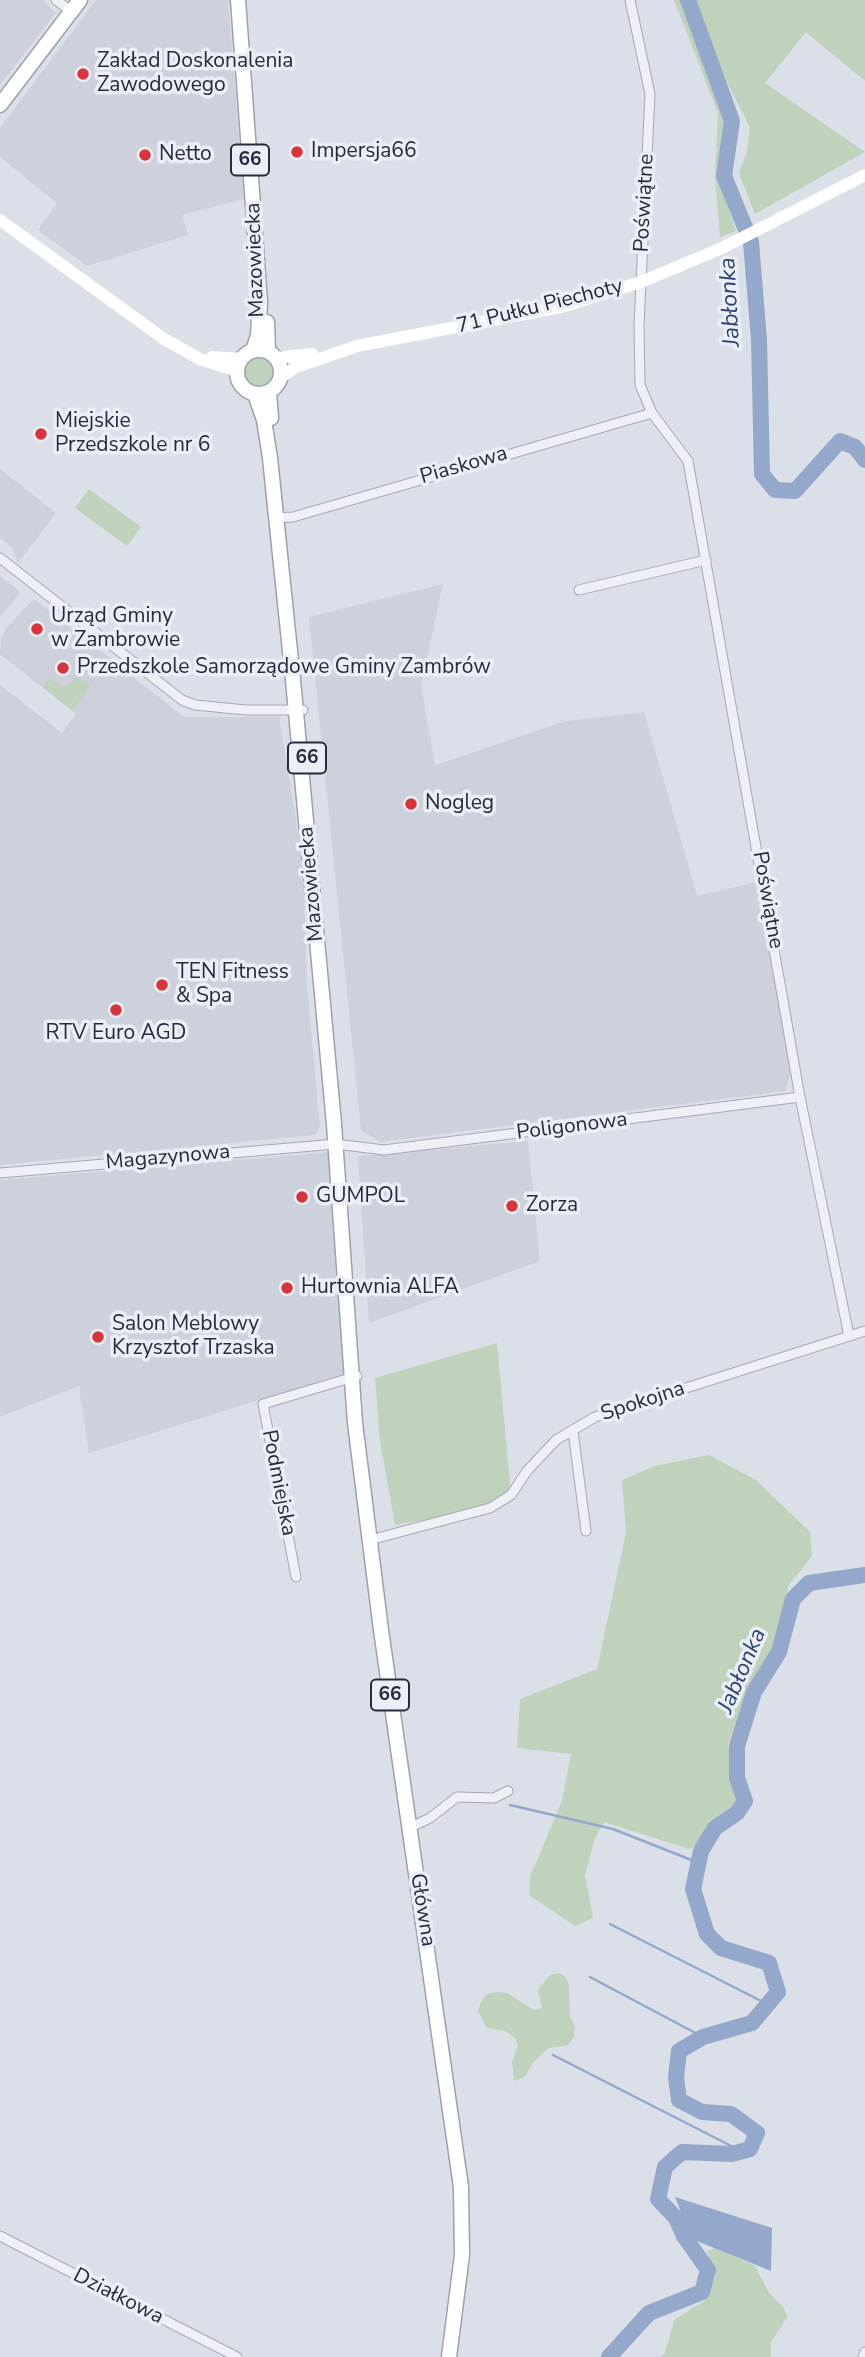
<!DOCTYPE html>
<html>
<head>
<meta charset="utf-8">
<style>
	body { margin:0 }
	canvas { display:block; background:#dbdfe7 }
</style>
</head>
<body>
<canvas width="865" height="2357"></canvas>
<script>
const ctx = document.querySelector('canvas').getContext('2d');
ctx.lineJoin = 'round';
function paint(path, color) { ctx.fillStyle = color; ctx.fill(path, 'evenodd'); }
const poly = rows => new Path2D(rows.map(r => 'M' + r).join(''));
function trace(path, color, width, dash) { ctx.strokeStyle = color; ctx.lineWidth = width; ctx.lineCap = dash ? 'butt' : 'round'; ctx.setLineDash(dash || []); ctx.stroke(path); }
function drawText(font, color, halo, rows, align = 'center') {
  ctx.font = font + ' "Nunito Sans",sans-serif'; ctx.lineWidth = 7; ctx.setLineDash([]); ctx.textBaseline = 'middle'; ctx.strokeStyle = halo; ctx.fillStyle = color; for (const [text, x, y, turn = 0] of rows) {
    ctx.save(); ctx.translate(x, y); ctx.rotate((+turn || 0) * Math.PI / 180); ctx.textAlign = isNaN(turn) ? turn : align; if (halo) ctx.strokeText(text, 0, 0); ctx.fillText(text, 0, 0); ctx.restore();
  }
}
paint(poly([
	[0,0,43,0,56,13,0,85],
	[96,0,228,0,244,199,182,215,188,235,87,266,38,230,57,203,0,157,0,128],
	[0,469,56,513,18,563,12,548,0,538],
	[0,576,18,590,19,594,0,617],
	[443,584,421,685,435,765,566,721,644,712,697,896,756,882,778,978,791,1069,786,1091,380,1142,361,1130,309,617],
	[34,599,184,717,279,717,303,862,307,984,320,1129,315,1135,0,1165,0,685,62,733,76,714,0,654,1,639,7,627],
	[528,1141,540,1261,369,1323,358,1156],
	[331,1152,348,1378,263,1404,259,1400,89,1453,79,1386,0,1417,0,1180]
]), '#cdd1dc');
paint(poly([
	[674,0,681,0,725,121,726,142,719,171,722,189,736,231,720,237,715,177,718,113],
	[694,0,865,0,865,81,806,32,765,83,865,152,755,214,739,173,747,151,750,127,715,59],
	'244 372a15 15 0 1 1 30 0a15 15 0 1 1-30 0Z',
	[89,489,141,527,127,546,75,508],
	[74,629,94,645,99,641,97,648,118,664,123,660,130,666,127,673],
	[77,676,90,686,72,710,43,687,50,678,63,688],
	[497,1343,511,1495,490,1508,395,1525,380,1441,375,1378],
	[709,1455,756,1480,810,1532,812,1556,788,1586,777,1645,745,1698,728,1744,737,1803,710,1823,702,1842,689,1849,604,1822,595,1838,585,1875,593,1918,575,1926,529,1895,530,1877,562,1801,571,1754,517,1748,520,1699,597,1669,626,1533,622,1480,655,1466],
	[559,1973,566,1977,569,1986,570,2017,575,2026,574,2037,568,2045,549,2048,534,2061,525,2077,514,2081,512,2062,518,2045,514,2037,505,2031,487,2028,478,2011,481,2002,487,1994,497,1992,507,1993,534,2010,542,2008,538,1990,550,1975],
	[715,2248,755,2266,769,2293,784,2308,787,2318,771,2342,771,2357,661,2357,665,2353,674,2320,704,2301,716,2276,707,2251]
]), '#bfd2bc');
paint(poly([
	[675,2197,772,2228,771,2271,692,2239]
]), '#93a8cb');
trace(poly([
	[510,1805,613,1829,699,1863],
	[610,1924,767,2004],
	[590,1977,703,2037],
	[553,2055,741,2151]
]), '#93a8cb', 2.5);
trace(poly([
	[688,0,732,121,724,176,751,242,759,340,762,474,775,490,795,491,840,441,855,447,865,460],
	[609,2357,649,2313,702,2292,708,2270,684,2236,676,2218,658,2199,665,2167,682,2152,732,2154,750,2149,757,2133,731,2114,702,2112,679,2100,676,2077,679,2051,703,2037,752,2023,778,1992,769,1963,721,1948,707,1934,693,1889,701,1851,715,1828,737,1813,745,1801,737,1778,737,1746,754,1692,779,1652,793,1599,809,1583,865,1575]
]), '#93a8cb', 16);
const street = poly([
	[56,0,71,11],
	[630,0,650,94,639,325,640,385,652,413,688,461,800,1097,849,1336],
	[276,518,293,517,652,413],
	[0,558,182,700,195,705,246,710,303,710],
	[579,590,706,560],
	[0,1173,336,1144,384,1150,800,1097],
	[573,1431,586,1531],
	[370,1540,490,1508,511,1495,527,1471,556,1440,595,1417,865,1331],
	[296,1577,263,1404,357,1376],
	[409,1828,430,1818,457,1797,494,1798,508,1791],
	[0,2236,237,2357],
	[863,2357,865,2352]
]);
const primary = poly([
	[238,0,260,302,258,335,253,351],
	[0,105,80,0],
	[267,322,268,352],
	'237 372a22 22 0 1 1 44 0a22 22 0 1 1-44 0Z',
	[269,392,271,418],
	[255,394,264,420,270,458,293,680,334,1124,355,1423,381,1630,461,2187,462,2255,449,2357]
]);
trace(street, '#a4a9b4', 11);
trace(primary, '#9aa1b4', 17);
trace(street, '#eef0f5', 9);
trace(poly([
	[0,220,164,339,200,359,237,371],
	[212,357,241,359],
	[277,358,312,354],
	[281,377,296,367,357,346,561,307,641,282,720,249,865,175]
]), '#fff', 12);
trace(primary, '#fff', 14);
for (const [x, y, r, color] of [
	[83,74,7,"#d8343b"],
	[297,152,7,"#d8343b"],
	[145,155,7,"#d8343b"],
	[41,434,7,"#d8343b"],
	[37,629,7,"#d8343b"],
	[63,668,7,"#d8343b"],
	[411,804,7,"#d8343b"],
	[162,985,7,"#d8343b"],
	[116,1010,7,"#d8343b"],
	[302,1197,7,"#d8343b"],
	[512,1206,7,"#d8343b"],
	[287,1288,7,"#d8343b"],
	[98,1337,7,"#d8343b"]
]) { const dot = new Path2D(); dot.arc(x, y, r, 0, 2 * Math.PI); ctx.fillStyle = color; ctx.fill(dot); trace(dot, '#ebeef5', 2.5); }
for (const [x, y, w] of [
	[250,160,38],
	[307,758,38],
	[390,1695,38]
]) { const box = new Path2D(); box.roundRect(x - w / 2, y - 15.5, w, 31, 5); ctx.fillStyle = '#ebeef5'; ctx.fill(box); trace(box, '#242b3e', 2); }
drawText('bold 19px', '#242b3e', null, [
	["66",250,160],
	["66",307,758],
	["66",390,1695]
]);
drawText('21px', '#242b3e', '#ebeef5', [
	["Zakład Doskonalenia",97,62],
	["Zawodowego",97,86],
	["Impersja66",311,152],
	["Netto",159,155],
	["Miejskie",55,422],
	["Przedszkole nr 6",55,446],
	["Urząd Gminy",51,617],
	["w Zambrowie",51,641],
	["Przedszkole Samorządowe Gminy Zambrów",77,668],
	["Nogleg",425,804],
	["TEN Fitness",176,973],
	["& Spa",176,997],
	["RTV Euro AGD",116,1034,"center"],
	["GUMPOL",316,1197],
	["Zorza",526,1206],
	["Hurtownia ALFA",301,1288],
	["Salon Meblowy",112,1325],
	["Krzysztof Trzaska",112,1349]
], 'left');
drawText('21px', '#242b3e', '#ebeef5', [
	["Poświątne",645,203,-87],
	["Mazowiecka",256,260,-92],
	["71 Pułku Piechoty",540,307,-14],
	["Piaskowa",464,466,-16],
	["Mazowiecka",312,884,-95],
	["Poświątne",767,900,80],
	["Poligonowa",572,1127,-7],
	["Magazynowa",168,1158,-5],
	["Spokojna",643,1402,-18],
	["Podmiejska",278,1483,79],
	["Główna",422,1910,81],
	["Działkowa",118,2297,27]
]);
drawText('italic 23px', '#2c4475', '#ebeef5', [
	["Jabłonka",731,302,-93],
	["Jabłonka",743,1671,-67]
]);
</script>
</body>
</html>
